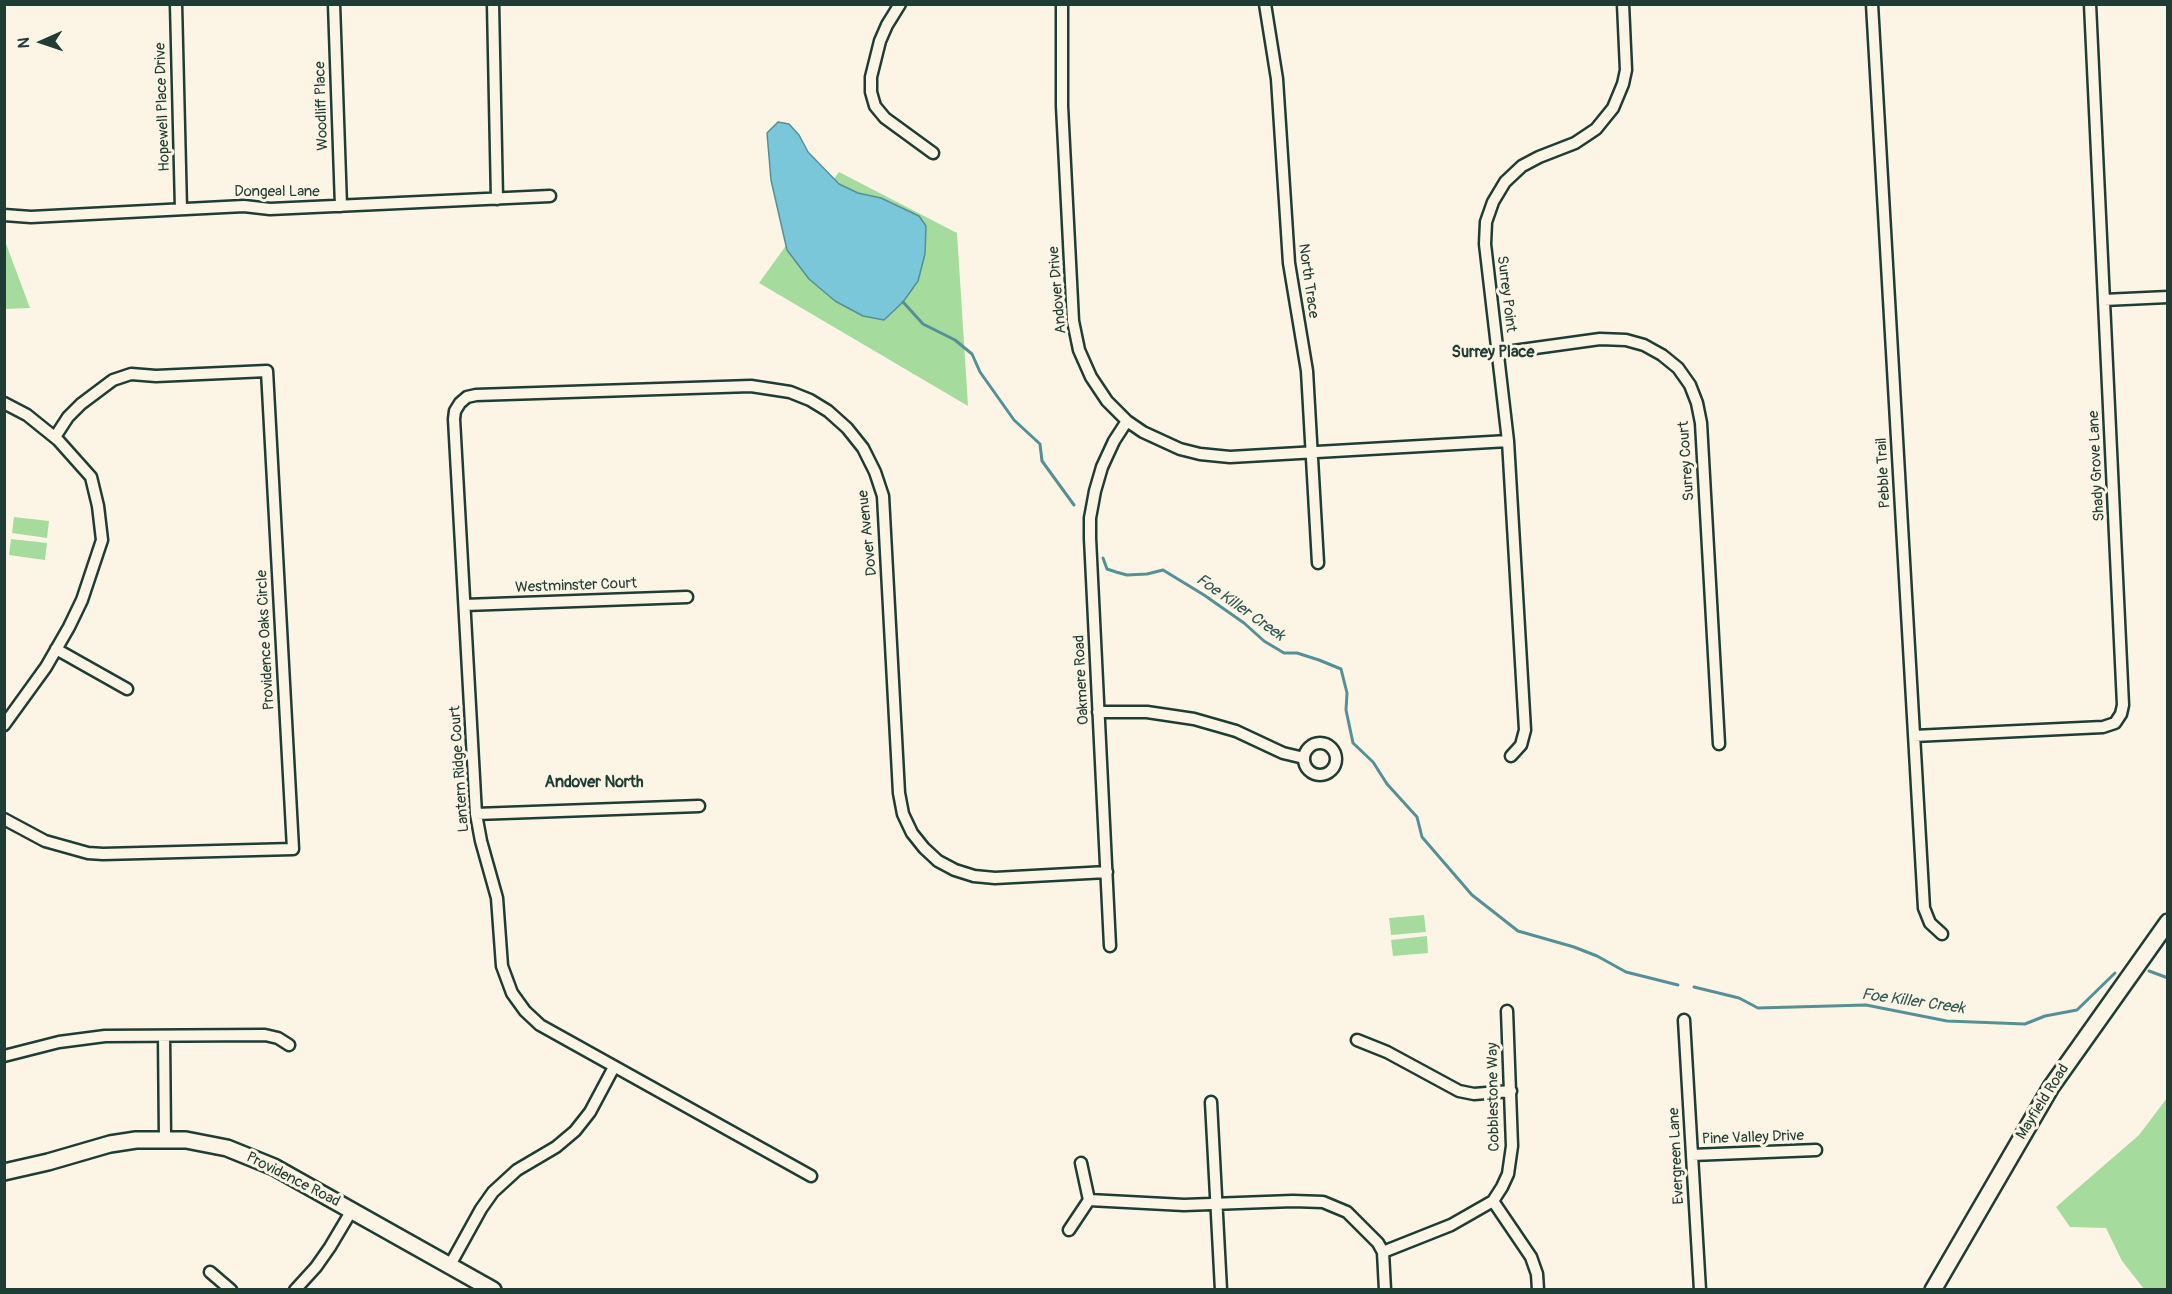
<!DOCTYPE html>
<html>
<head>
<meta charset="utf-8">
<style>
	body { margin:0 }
	#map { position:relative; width:2172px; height:1294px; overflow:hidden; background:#fcf5e5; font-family:Pangolin,sans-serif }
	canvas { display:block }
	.frame { position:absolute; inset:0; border:6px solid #1f3d34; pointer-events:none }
	.north { position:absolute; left:12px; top:12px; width:60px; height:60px; -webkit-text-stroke:4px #fcf5e5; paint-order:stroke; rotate:267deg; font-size:16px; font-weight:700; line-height:24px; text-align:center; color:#1f3d34 }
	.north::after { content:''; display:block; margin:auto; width:21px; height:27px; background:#1f3d34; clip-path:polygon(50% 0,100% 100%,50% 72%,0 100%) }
</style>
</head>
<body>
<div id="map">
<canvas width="2172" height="1294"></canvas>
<div class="frame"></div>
<div class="north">N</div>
</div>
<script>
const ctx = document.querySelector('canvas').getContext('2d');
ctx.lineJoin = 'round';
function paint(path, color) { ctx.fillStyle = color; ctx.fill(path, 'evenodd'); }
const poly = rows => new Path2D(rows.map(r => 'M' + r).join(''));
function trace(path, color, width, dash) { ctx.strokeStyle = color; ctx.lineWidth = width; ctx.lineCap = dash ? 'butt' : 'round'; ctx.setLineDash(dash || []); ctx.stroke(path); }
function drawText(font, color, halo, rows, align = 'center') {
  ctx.font = font + ' Pangolin,sans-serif'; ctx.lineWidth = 6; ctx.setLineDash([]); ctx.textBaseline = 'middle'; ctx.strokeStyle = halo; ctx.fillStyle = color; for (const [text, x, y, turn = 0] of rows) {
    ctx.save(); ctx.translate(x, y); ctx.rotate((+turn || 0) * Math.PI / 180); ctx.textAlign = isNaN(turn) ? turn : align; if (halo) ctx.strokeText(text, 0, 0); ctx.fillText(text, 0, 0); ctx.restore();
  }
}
paint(poly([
	[839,172,957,233,968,406,759,283],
	[4,241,5,241,30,308,5,309],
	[14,517,49,521,47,538,12,533],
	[11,539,47,543,45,560,9,555],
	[1424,915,1426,932,1391,935,1389,918],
	[1427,936,1428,953,1393,956,1391,940],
	[2167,1098,2167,1289,2144,1289,2122,1261,2106,1228,2070,1227,2056,1207,2139,1135]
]), '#a6db9e');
const water = poly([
	[778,122,789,124,799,135,808,152,839,184,858,193,881,198,919,216,926,226,925,254,918,281,903,302,884,320,863,316,835,301,809,279,787,250,771,180,767,133,778,122]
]);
paint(water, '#79c7d8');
trace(water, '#559096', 1.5);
trace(poly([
	[903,302,923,324,955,340,972,354,980,372,1014,420,1040,444,1042,461,1074,505],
	[1103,558,1107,569,1116,572,1127,575,1147,574,1163,570,1204,595,1244,623,1264,641,1284,653,1297,653,1319,660,1341,669,1347,693,1346,710,1353,743,1373,762,1387,784,1417,817,1422,837,1472,895,1518,931,1574,947,1597,956,1626,972,1678,985],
	[2149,971,2168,978],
	[1694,987,1739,998,1758,1008,1866,1005,1947,1021,2025,1024,2045,1016,2077,1010,2115,973]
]), '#559096', 3);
const street = poly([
	[176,4,181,209],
	[334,4,341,206],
	[493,4,497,199],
	[900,4,887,25,880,41,871,77,871,92,875,106,885,118,933,153],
	[1062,4,1062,106,1073,321,1079,350,1091,377,1107,401,1127,421,1143,432,1180,449,1200,454,1230,457,1508,441],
	[1265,4,1277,79,1289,263,1307,371,1318,563],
	[1872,4,1924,908,1930,923,1942,934],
	[4,215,31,217,244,206,270,209,550,196],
	[2104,300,2168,297],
	[1499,353,1600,339,1626,340,1644,345,1662,355,1678,368,1690,385,1697,403,1701,423,1719,744],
	[4,403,27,415,58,440,91,477,98,506,102,540,82,600,69,627,46,667,4,725],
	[465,605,687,597],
	[56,649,127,689],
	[1098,712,1147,712,1194,719,1236,731,1283,753,1304,758],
	[1914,736,2103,727,2115,723,2121,714,2123,705,2090,4],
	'1304 759a16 16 0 1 1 32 0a16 16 0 1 1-32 0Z',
	[1511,756,1521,745,1525,730,1508,441,1485,244,1486,222,1493,202,1505,182,1522,166,1539,157,1575,143,1596,129,1613,108,1623,84,1626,70,1623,4],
	[476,814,699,806],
	[4,819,45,841,88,853,103,854,293,849,267,371,156,376,131,374,113,380,81,404,68,417,55,437],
	[1110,946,1090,538,1090,518,1095,491,1102,467,1114,441,1127,421],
	[1684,1020,1700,1290],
	[164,1036,165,1139],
	[1357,1040,1387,1052,1459,1091,1474,1094,1511,1091],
	[4,1056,59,1042,105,1036,265,1035,278,1038,289,1045],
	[1211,1102,1221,1290],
	[1692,1155,1816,1150],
	[811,1176,540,1025,525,1011,512,993,502,966,497,898,481,841,476,814,454,419,455,411,460,403,467,397,476,395,751,386,790,392,810,400,828,411,847,428,863,448,875,472,883,496,899,793,903,814,912,833,924,848,938,861,955,870,974,876,995,878,1107,872],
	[1089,1200,1184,1205,1293,1201,1323,1202,1347,1212,1378,1243,1383,1252,1385,1290],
	[1493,1201,1531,1257,1537,1274,1538,1290],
	[1069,1230,1089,1200,1081,1163],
	[1383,1252,1451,1225,1493,1201,1502,1187,1508,1174,1512,1146,1507,1011],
	[450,1265,481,1209,493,1192,517,1170,556,1147,575,1131,590,1112,614,1067],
	[210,1272,231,1290],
	[295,1290,316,1267,330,1247,352,1210]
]);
const secondary = poly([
	[4,1172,48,1162,110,1144,136,1140,186,1140,227,1148,274,1167,493,1290],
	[1933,1290,2051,1087,2168,922]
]);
trace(street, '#1f3d34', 15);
trace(secondary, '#1f3d34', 20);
trace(street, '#fcf5e5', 10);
trace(secondary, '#fcf5e5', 15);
drawText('15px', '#1f3d34', '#fcf5e5', [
	["Woodliff Place",322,106,-92],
	["Hopewell Place Drive",163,107,-92],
	["Dongeal Lane",277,192],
	["North Trace",1308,281,82],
	["Andover Drive",1058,290,-95],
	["Surrey Point",1506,294,83],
	["Surrey Court",1687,461,-94],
	["Shady Grove Lane",2097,466,-93],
	["Pebble Trail",1884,473,-93],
	["Dover Avenue",868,533,-96],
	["Westminster Court",576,586,-2],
	["Providence Oaks Circle",266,640,-93],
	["Oakmere Road",1082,680,-93],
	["Lantern Ridge Court",460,769,-94],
	["Cobblestone Way",1494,1097,-91],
	["Mayfield Road",2043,1102,-58],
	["Pine Valley Drive",1753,1138,-2],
	["Evergreen Lane",1677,1156,-93],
	["Providence Road",293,1180,27]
]);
drawText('bold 16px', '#1f3d34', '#fcf5e5', [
	["Surrey Place",1493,353],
	["Andover North",594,783]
]);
drawText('italic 16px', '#315955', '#fcf5e5', [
	["Foe Killer Creek",1240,608,35],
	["Foe Killer Creek",1913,1002,8]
]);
</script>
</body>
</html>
